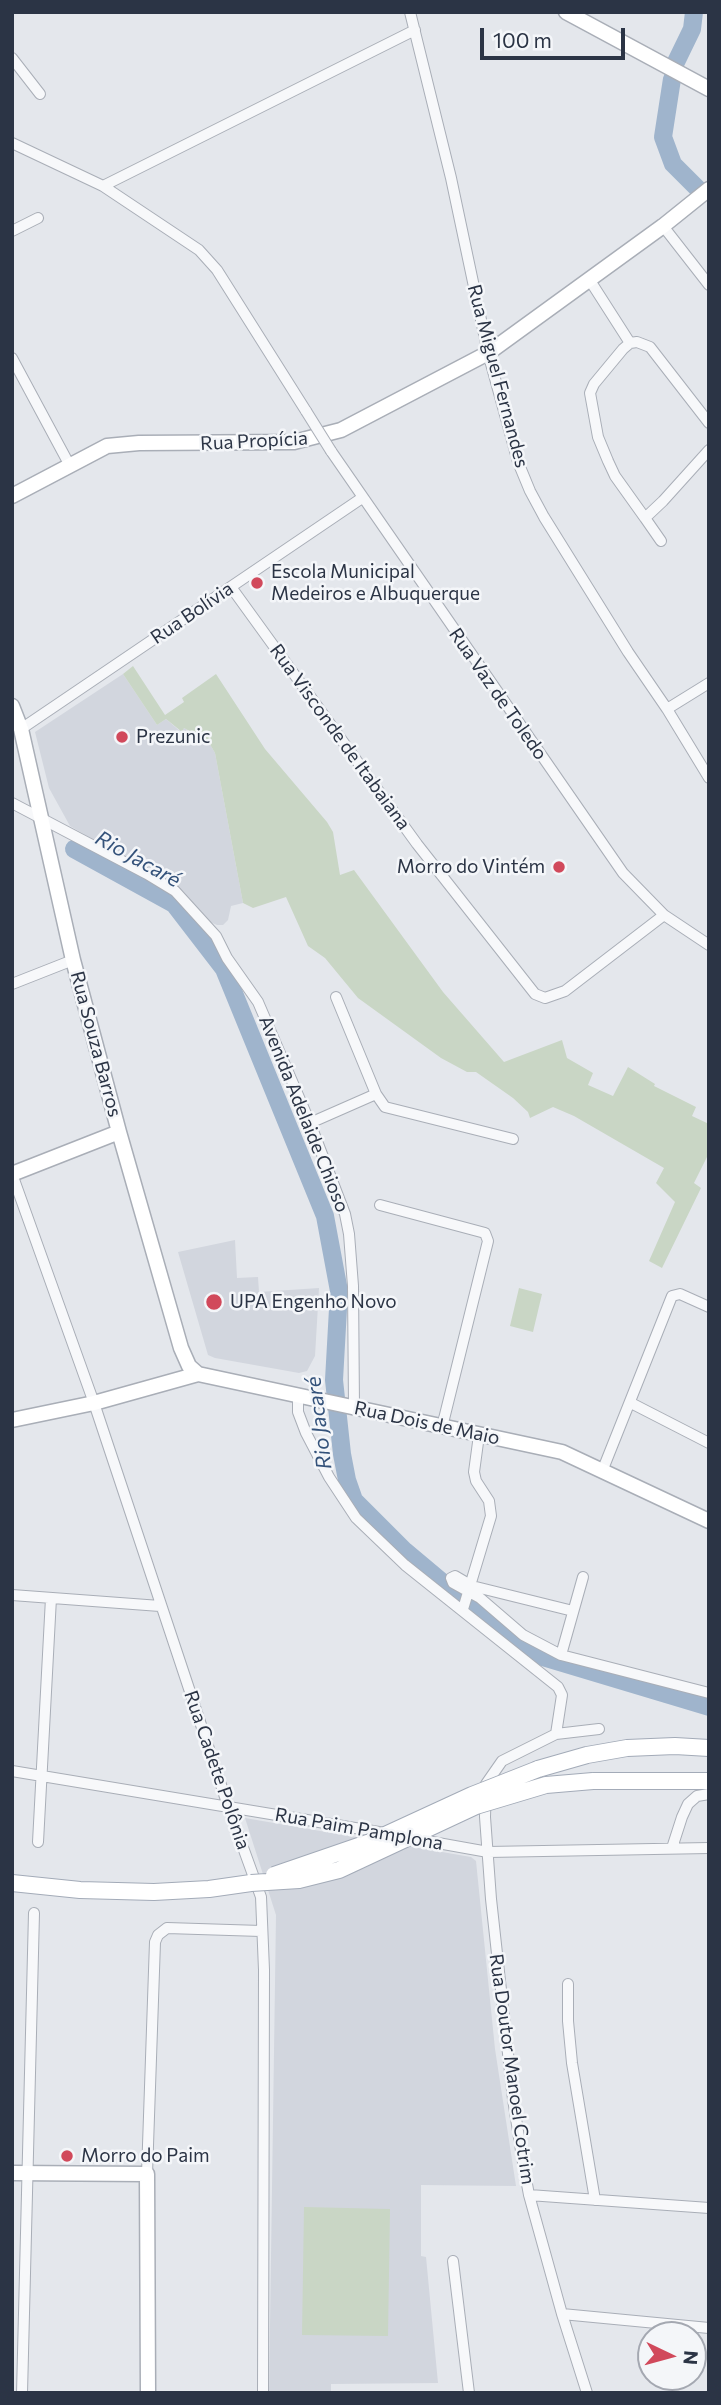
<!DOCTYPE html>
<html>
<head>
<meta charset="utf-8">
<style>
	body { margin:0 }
	#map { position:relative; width:721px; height:2405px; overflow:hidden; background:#e4e7ec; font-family:Commissioner,sans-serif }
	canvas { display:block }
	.frame { position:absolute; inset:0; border:14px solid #2b3445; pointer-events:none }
	.north { position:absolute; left:637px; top:2321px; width:70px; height:70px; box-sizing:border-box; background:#f4f6f9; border:2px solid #a4a8b1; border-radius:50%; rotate:95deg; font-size:19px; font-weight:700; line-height:28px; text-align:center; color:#2b3445 }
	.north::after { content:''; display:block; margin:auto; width:24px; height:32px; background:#d1495b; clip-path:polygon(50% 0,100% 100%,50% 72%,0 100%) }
	.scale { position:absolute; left:480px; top:28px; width:145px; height:32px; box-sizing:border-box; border:4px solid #2b3445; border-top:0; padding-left:9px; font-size:21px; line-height:24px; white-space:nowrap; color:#2b3445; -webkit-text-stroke:5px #f4f6f9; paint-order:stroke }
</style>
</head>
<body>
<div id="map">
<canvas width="721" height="2405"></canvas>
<div class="frame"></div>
<div class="north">N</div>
<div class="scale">100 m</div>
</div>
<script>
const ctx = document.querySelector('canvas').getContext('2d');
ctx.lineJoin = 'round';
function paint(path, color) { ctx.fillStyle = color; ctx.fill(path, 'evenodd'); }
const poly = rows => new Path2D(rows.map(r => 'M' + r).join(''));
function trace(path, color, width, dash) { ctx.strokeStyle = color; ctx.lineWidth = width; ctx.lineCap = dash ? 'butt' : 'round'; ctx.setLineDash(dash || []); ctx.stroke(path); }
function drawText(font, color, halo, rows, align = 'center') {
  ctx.font = font + ' Commissioner,sans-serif'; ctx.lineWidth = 5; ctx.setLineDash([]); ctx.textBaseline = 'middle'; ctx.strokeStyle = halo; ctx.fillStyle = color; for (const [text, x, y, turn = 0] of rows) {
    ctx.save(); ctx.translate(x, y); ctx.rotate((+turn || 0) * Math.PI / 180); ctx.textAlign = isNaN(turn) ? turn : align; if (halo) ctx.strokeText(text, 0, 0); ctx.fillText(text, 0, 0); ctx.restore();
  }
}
paint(poly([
	[123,674,157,725,166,719,181,732,184,728,208,741,215,753,243,903,231,906,228,920,223,925,217,925,205,920,169,884,70,826,49,788,35,732],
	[235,1240,237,1278,258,1277,259,1292,319,1288,315,1356,307,1371,299,1373,215,1358,208,1355,178,1252],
	[245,1818,471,1857,476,1861,495,2049,516,2186,421,2185,421,2256,426,2257,438,2383,331,2384,331,2393,269,2393,276,1915]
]), '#d2d6de');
paint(poly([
	[133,666,165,715,184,702,182,698,216,674,265,749,327,822,333,832,340,875,354,870,443,992,504,1062,562,1040,567,1058,593,1073,588,1085,613,1096,628,1067,655,1084,654,1086,696,1107,692,1116,709,1124,709,1153,694,1183,701,1188,662,1268,649,1261,675,1202,656,1183,664,1168,574,1116,553,1107,530,1118,528,1112,513,1098,476,1072,467,1072,441,1058,358,998,325,958,308,946,286,897,253,908,243,903,215,753,208,741,184,728,182,732,166,719,157,725,123,674],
	[519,1288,542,1294,533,1332,510,1326],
	[304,2207,390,2209,388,2336,302,2335]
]), '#c9d6c5');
trace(poly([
	[676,62,692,29,694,12],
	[672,79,663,137,673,164,700,191],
	[74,849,174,904,224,969,325,1216,339,1291,334,1380,342,1454,347,1480,354,1500,405,1551,492,1624,539,1656,709,1707]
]), '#9fb4cc', 18);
const street = poly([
	[410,12,451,178,488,353,518,462,530,491,544,517,628,652,667,709,709,778],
	[12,58,40,94],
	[12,143,103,186,199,250,217,270,306,411],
	[103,186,415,30],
	[663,226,709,285],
	[12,231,38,218],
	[589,279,630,343],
	[12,358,69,464],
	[709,423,650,347,637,342,630,343,623,349,594,384,590,393,598,437,608,461,615,476,645,518,663,501,709,450],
	[331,451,623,873,664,915,709,945],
	[645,518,661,541],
	[231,587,417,844,535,994,545,998,565,991,664,915],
	[667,709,709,683],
	[21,729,362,498],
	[12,803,147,874,175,891,216,936,227,958,258,1002,310,1123,345,1214,349,1234,353,1286,354,1407],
	[12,984,73,960],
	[336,997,376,1094,385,1107,513,1139],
	[310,1123,376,1094],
	[12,1174,94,1403,228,1806,261,1897,264,1970,263,2393],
	[380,1205,485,1233,488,1241,442,1427],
	[298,1396,298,1412,306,1433,329,1477,356,1518,405,1565,558,1687,562,1695,556,1734],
	[631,1403,709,1443],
	[603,1469,672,1296,680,1294,709,1307],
	[451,1578,453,1583,480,1598,523,1635,561,1655,709,1693],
	[451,1578,455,1576,472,1586,573,1611],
	[12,1595,160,1606],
	[463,1609,491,1516,489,1501,476,1481,474,1472,479,1435],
	[561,1655,583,1577],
	[12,1771,385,1833],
	[410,1838,488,1852,709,1848],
	[38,1842,51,1598],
	[672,1848,682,1817,688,1804,697,1796,709,1794],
	[568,1984,568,2021,572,2063,595,2200],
	[147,2174,155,1942,158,1935,167,1928,261,1931],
	[529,2195,709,2208],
	[453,2261,469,2393],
	[562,2314,709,2328],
	[22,2393,34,1913],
	[587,2393,562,2314,529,2195,522,2157,513,2099,491,1899,485,1817,486,1784,502,1761,556,1734,599,1729]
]);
const secondary = poly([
	[566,12,709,89],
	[12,496,107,446,139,443,294,442,341,430,488,353,663,226,709,189],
	[12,706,21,729,73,960,119,1132,181,1348,189,1366,198,1374],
	[12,1174,119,1132],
	[12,1420,94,1403,198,1374,562,1452,709,1521],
	[12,2173,147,2174,148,2393]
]);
const primary = poly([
	[538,1769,587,1755,627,1748,675,1746,709,1748],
	[593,1781,709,1781],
	[12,1883,80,1890,154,1892,209,1889,251,1883]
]);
trace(street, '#a9aeb7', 12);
trace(secondary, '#a9aeb7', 17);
trace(primary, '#a3abb8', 18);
trace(street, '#f7f8fa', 10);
trace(secondary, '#fff', 14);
trace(primary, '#fff', 16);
const streetBridge = poly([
	[306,411,331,451]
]);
const primaryBridge = poly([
	[274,1875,370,1842,472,1795,538,1769],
	[251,1883,299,1880,339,1870,476,1806,546,1785,593,1781]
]);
trace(streetBridge, '#a9aeb7', 12, []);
trace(primaryBridge, '#a3abb8', 18, []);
trace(streetBridge, '#f7f8fa', 10);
trace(primaryBridge, '#fff', 16);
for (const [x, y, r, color] of [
	[257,583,7,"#d1495b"],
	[122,737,7,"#d1495b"],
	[559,867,7,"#d1495b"],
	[214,1302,9,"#d1495b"],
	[67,2156,7,"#d1495b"]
]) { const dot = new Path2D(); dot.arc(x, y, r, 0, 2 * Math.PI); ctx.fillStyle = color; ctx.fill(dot); trace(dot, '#f4f6f9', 2.5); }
drawText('19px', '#2b3445', '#f4f6f9', [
	["Rua Miguel Fernandes",498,376,75],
	["Rua Propícia",254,441,-3],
	["Rua Bolívia",192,613,-34],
	["Rua Vaz de Toledo",498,694,55],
	["Rua Visconde de Itabaiana",340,737,54],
	["Rua Souza Barros",96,1044,75],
	["Avenida Adelaide Chioso",304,1114,68],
	["Rua Dois de Maio",427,1423,12],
	["Rua Cadete Polônia",217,1770,71],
	["Rua Paim Pamplona",359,1829,10],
	["Rua Doutor Manoel Cotrim",512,2069,82]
]);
drawText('19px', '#2b3445', '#f4f6f9', [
	["Escola Municipal",271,572],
	["Medeiros e Albuquerque",271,594],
	["Prezunic",136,737],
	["Morro do Vintém",545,867,"right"],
	["UPA Engenho Novo",230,1302],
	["Morro do Paim",81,2156]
], 'left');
drawText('italic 21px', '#34527a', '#f4f6f9', [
	["Rio Jacaré",138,859,29],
	["Rio Jacaré",319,1423,-97]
]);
</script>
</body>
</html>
